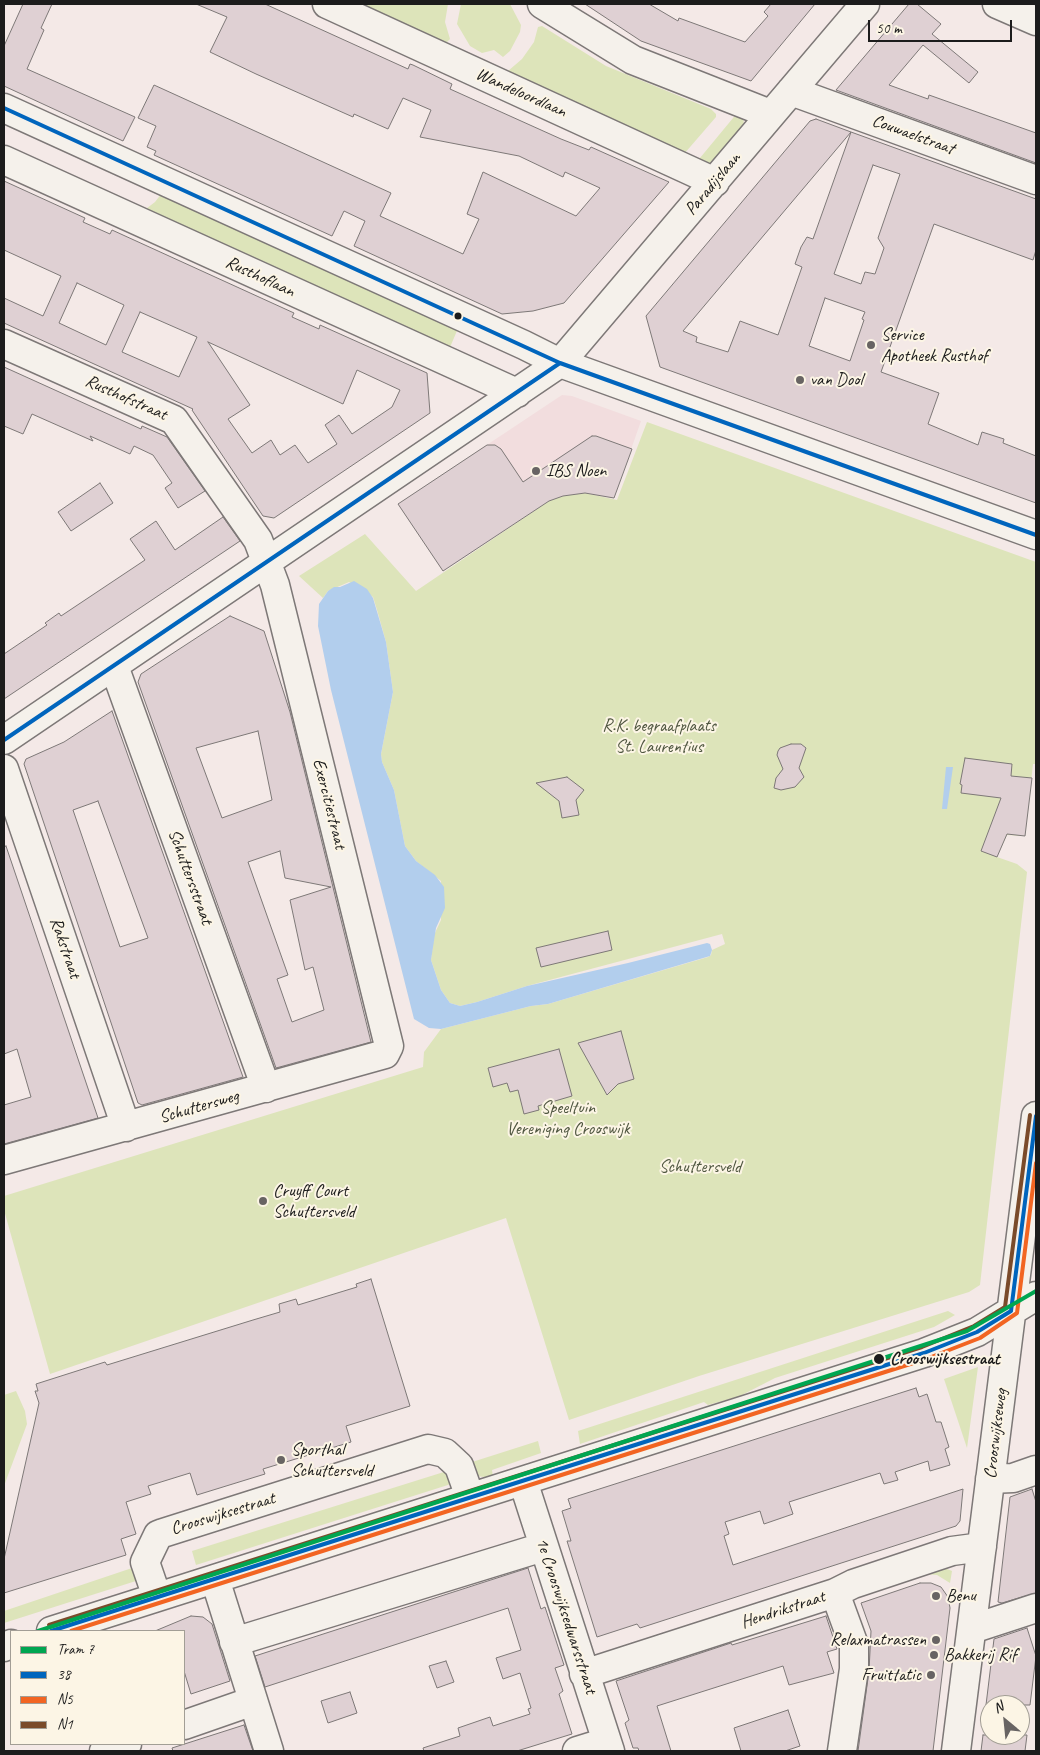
<!DOCTYPE html>
<html>
<head>
<meta charset="utf-8">
<style>
	body { margin:0 }
	#map { position:relative; width:1040px; height:1755px; overflow:hidden; background:#f4e9e7; font-family:Caveat,sans-serif }
	canvas { display:block }
	.frame { position:absolute; inset:0; border:5px solid #1c1c1c; pointer-events:none }
	.legend { position:absolute; left:10px; top:1630px; width:175px; height:115px; box-sizing:border-box; background:#fcf5e5; border:1px solid #a29e95; margin:0; padding:6px 9px; list-style:none; font-size:15px; color:#1c1c1c }
	.legend li { display:flex; align-items:center; gap:10px; height:25px }
	.legend b { width:25px; border:1px solid #a29e95 }
	.north { position:absolute; left:980px; top:1695px; width:50px; height:50px; box-sizing:border-box; background:#fcf5e5; border:1px solid #a29e95; border-radius:50%; rotate:332deg; font-size:14px; font-weight:700; line-height:20px; text-align:center; color:#1c1c1c }
	.north::after { content:''; display:block; margin:auto; width:18px; height:22px; background:#686463; clip-path:polygon(50% 0,100% 100%,50% 72%,0 100%) }
	.scale { position:absolute; left:868px; top:20px; width:144px; height:22px; box-sizing:border-box; border:2px solid #1c1c1c; border-top:0; padding-left:6px; font-size:15px; line-height:18px; white-space:nowrap; color:#1c1c1c; -webkit-text-stroke:4px #fcf5e5; paint-order:stroke }
</style>
</head>
<body>
<div id="map">
<canvas width="1040" height="1755"></canvas>
<div class="frame"></div>
<ul class="legend">
<li><b style="height:6px;background:#00a651"></b>Tram 7</li>
<li><b style="height:6px;background:#0065bd"></b>38</li>
<li><b style="height:6px;background:#f26522"></b>N5</li>
<li><b style="height:6px;background:#7a4b2a"></b>N1</li>
</ul>
<div class="north">N</div>
<div class="scale">50 m</div>
</div>
<script>
const ctx = document.querySelector('canvas').getContext('2d');
ctx.lineJoin = 'round';
function paint(path, color) { ctx.fillStyle = color; ctx.fill(path, 'evenodd'); }
const poly = rows => new Path2D(rows.map(r => 'M' + r).join(''));
function trace(path, color, width, dash) { ctx.strokeStyle = color; ctx.lineWidth = width; ctx.lineCap = dash ? 'butt' : 'round'; ctx.setLineDash(dash || []); ctx.stroke(path); }
function drawText(font, color, halo, rows, align = 'center') {
  ctx.font = font + ' Caveat,sans-serif'; ctx.lineWidth = 4; ctx.setLineDash([]); ctx.textBaseline = 'middle'; ctx.strokeStyle = halo; ctx.fillStyle = color; for (const [text, x, y, turn = 0] of rows) {
    ctx.save(); ctx.translate(x, y); ctx.rotate((+turn || 0) * Math.PI / 180); ctx.textAlign = isNaN(turn) ? turn : align; if (halo) ctx.strokeText(text, 0, 0); ctx.fillText(text, 0, 0); ctx.restore();
  }
}
paint(poly([
	[562,395,572,396,641,421,614,498,570,494,549,501,443,571,398,504]
]), '#f2ddde');
paint(poly([
	[357,4,448,4,445,22,450,39,446,43],
	[461,4,510,4,521,25,520,32,510,51,503,57,494,50,482,53,470,46,457,24],
	[542,26,606,66,711,109,716,114,716,117,684,154,510,74,508,71,522,59,534,42,538,27],
	[738,112,743,115,744,125,712,163,707,165,695,164],
	[165,189,459,326,448,352,138,215,155,202],
	[647,422,1036,562,1036,764,1033,764,1025,836,1007,835,997,857,1017,864,1027,872,980,1285,969,1292,699,1376,569,1420,506,1218,50,1374,4,1210,4,1196,423,1067,424,1052,441,1029,531,1006,548,1004,708,957,711,955,712,950,725,944,722,934,527,986,477,1002,460,1006,450,1003,441,990,431,960,434,935,441,920,441,881,416,861,405,846,394,790,382,762,381,754,393,692,386,642,377,610,373,597,349,582,328,591,323,598,299,576,365,534,416,591,549,501,563,496,585,493,617,500],
	[948,1311,955,1315,934,1327,775,1378,740,1396,708,1405,704,1402,580,1444,578,1431],
	[978,1367,967,1448,944,1379],
	[16,1391,25,1411,27,1424,4,1486,4,1395],
	[538,1441,541,1453,492,1470,493,1477,491,1478,477,1476,469,1463],
	[447,1471,451,1484,196,1565,192,1551],
	[135,1567,139,1580,4,1623,4,1611],
	[942,1567,952,1571,950,1583,937,1575,925,1574]
]), '#dde4ba');
paint(poly([
	[354,581,367,589,373,598,386,642,393,692,381,754,382,762,394,790,405,846,416,861,435,875,444,887,445,908,436,928,431,960,441,990,450,1003,460,1006,477,1002,527,986,628,963,707,943,710,944,712,950,710,956,548,1004,531,1006,441,1029,429,1028,414,1019,331,690,318,626,319,604,328,591,334,587,340,587],
	[946,767,953,767,947,809,942,809]
]), '#b2ceed');
const building = poly([
	[23,4,52,4,41,28,44,30,27,69,135,117,123,141,4,86,4,46,23,4],
	[196,4,265,4,408,69,410,64,413,65,452,84,450,89,561,139,589,150,591,147,669,182,564,303,533,311,502,314,354,246,365,221,344,211,332,236,154,155,156,151,147,147,156,126,138,118,154,85,391,193,380,216,463,254,479,219,467,214,483,172,576,216,600,188,565,172,563,177,519,156,420,137,431,110,403,98,388,129,354,114,353,117,256,74,210,52,227,17,196,4],
	[585,4,649,4,678,21,679,18,745,42,768,16,764,12,771,4,815,4,751,81,641,41,585,4],
	[909,4,917,4,941,24,932,34,978,72,969,83,923,45,889,85,928,99,929,95,1036,133,1036,163,836,90,909,4],
	[816,119,851,132,683,331,697,337,696,342,728,352,740,321,778,335,802,267,795,264,801,247,807,237,813,239,851,132,1036,199,1036,250,1033,260,934,224,881,372,939,393,928,424,978,445,982,432,1004,439,1003,443,1036,456,1036,503,660,367,646,316,810,121,816,119],
	[873,165,900,174,878,238,884,248,875,274,865,272,861,284,834,274,873,165],
	[825,298,865,312,862,319,864,320,850,361,809,346,825,298],
	[4,181,85,218,83,222,110,234,112,230,294,313,292,317,319,329,320,325,427,373,430,413,274,518,263,516,192,410,193,409,4,323,4,298,43,316,61,276,4,250,4,181],
	[77,283,124,305,106,345,59,323,77,283],
	[140,312,197,337,179,377,122,352,140,312],
	[208,342,343,404,357,370,400,390,392,407,352,434,339,415,325,425,337,444,308,463,295,445,280,455,271,440,252,453,228,419,250,405,208,342],
	[4,367,141,429,142,426,167,437,205,491,178,508,165,488,172,483,153,455,134,446,130,454,90,436,93,441,32,414,23,434,4,426,4,367],
	[592,436,596,436,632,449,614,498,585,493,563,496,549,501,443,571,398,504,487,445,495,445,501,449,523,482,592,436],
	[100,483,113,503,71,531,58,512,100,483],
	[223,517,240,541,4,699,4,654,47,625,45,623,59,613,61,616,145,560,130,539,156,521,175,550,223,517],
	[230,616,264,631,290,712,371,1042,276,1068,138,682,141,674,230,616],
	[258,731,272,800,222,818,196,748,258,731],
	[280,851,285,878,331,887,290,900,305,970,313,967,324,1010,292,1022,277,979,288,975,248,862,280,851],
	[112,711,243,1077,142,1105,138,1103,24,764,26,759,64,742,112,711],
	[98,801,148,938,120,947,73,810,98,801],
	[791,744,801,744,806,748,799,768,804,777,795,787,781,790,774,788,776,778,783,769,777,755,778,751,780,748,791,744],
	[965,758,1012,764,1011,776,1032,778,1025,836,1007,834,997,857,981,851,1001,798,961,793,962,785,960,784,965,758],
	[567,777,584,790,576,800,579,815,562,818,559,801,536,783,567,777],
	[6,846,98,1118,4,1144,4,1105,31,1097,17,1049,4,1054,4,847,6,846],
	[608,931,612,950,541,967,536,948,608,931],
	[621,1031,634,1079,618,1084,607,1095,578,1043,621,1031],
	[559,1049,572,1096,538,1106,539,1110,524,1114,518,1090,510,1092,507,1083,493,1087,488,1068,559,1049],
	[371,1279,410,1406,346,1426,351,1442,263,1469,265,1474,197,1495,190,1473,148,1486,151,1494,126,1502,136,1534,121,1539,126,1555,4,1593,4,1559,39,1403,35,1391,38,1391,36,1384,105,1362,107,1365,253,1320,280,1312,279,1304,296,1299,298,1305,357,1287,356,1284,371,1279],
	[916,1388,919,1397,927,1394,936,1422,941,1422,949,1447,945,1449,950,1465,930,1471,928,1461,895,1472,898,1480,884,1484,880,1473,789,1502,793,1514,764,1524,760,1511,725,1522,729,1534,724,1536,733,1565,963,1489,960,1521,956,1526,640,1628,637,1624,597,1637,567,1541,571,1541,562,1511,571,1508,568,1499,916,1388],
	[1032,1489,1036,1502,1036,1593,1002,1603,998,1602,1010,1497,1032,1489],
	[528,1568,541,1609,545,1607,564,1665,555,1668,563,1691,559,1694,572,1734,517,1751,424,1751,423,1748,460,1736,458,1728,490,1717,493,1726,530,1714,528,1709,531,1708,520,1673,503,1679,496,1658,521,1650,508,1608,265,1687,255,1656,528,1568],
	[920,1583,931,1583,941,1587,948,1597,950,1608,933,1751,858,1751,869,1671,871,1631,861,1603,920,1583],
	[191,1616,203,1617,212,1624,230,1681,191,1694,184,1671,184,1631,155,1631,191,1616],
	[826,1616,837,1649,827,1652,834,1673,789,1685,783,1666,657,1706,671,1751,639,1751,638,1748,633,1748,625,1723,629,1720,616,1681,731,1643,732,1645,826,1616],
	[1027,1628,1036,1656,1030,1705,986,1705,994,1639,1027,1628],
	[446,1661,454,1682,437,1688,429,1666,446,1661],
	[350,1692,357,1713,328,1723,321,1701,350,1692],
	[788,1710,800,1746,785,1751,741,1751,734,1728,788,1710],
	[244,1725,253,1751,173,1751,172,1748,244,1725],
	[983,1735,1027,1735,1025,1751,981,1751,983,1735]
]);
paint(building, '#dfd0d3');
trace(building, '#7d7877', 1);
const minor = poly([
	[327,4,715,182],
	[542,4,633,60,770,114],
	[997,4,1036,21],
	[791,91,1036,180],
	[4,108,524,345,560,363,1036,535],
	[4,160,517,393],
	[4,344,174,420,258,540,275,585,389,1046,385,1054,4,1160],
	[114,666,266,1088],
	[4,740,560,363,865,4],
	[4,769,126,1127],
	[990,1479,1013,1478,1036,1470],
	[523,1481,610,1751],
	[215,1579,269,1751],
	[835,1593,854,1645,854,1669,842,1751],
	[157,1597,145,1562,158,1535,163,1533,428,1449,445,1453,459,1466,470,1497],
	[972,1629,1036,1608],
	[51,1631,924,1353,977,1332,1036,1296],
	[234,1642,543,1547],
	[4,1647,11,1644],
	[584,1674,835,1593,853,1584,952,1551,982,1547],
	[184,1725,253,1701],
	[104,1751,127,1744],
	[577,1751,606,1742],
	[956,1751,1036,1116]
]);
trace(minor, '#7d7877', 31);
trace(minor, '#f5f1eb', 28);
trace(poly([
	[4,108,560,363,1036,535],
	[4,740,560,363],
	[1011,1311,1036,1116],
	[51,1631,924,1353,977,1332,1011,1311]
]), '#0065bd', 4);
trace(poly([
	[71,1631,926,1359,980,1338,1017,1313,1036,1163]
]), '#f26522', 4);
trace(poly([
	[49,1625,922,1347,974,1326,1005,1307,1030,1115]
]), '#7a4b2a', 4);
trace(poly([
	[38,1631,967,1331,1036,1291]
]), '#00a651', 4);
for (const [x, y, r, color] of [
	[458,316,4.5,"#1c1c1c"],
	[871,345,5,"#686463"],
	[800,380,5,"#686463"],
	[536,471,5,"#686463"],
	[263,1201,5,"#686463"],
	[879,1359,6,"#1c1c1c"],
	[281,1460,5,"#686463"],
	[936,1596,5,"#686463"],
	[936,1640,5,"#686463"],
	[934,1655,5,"#686463"],
	[931,1675,5,"#686463"]
]) { const dot = new Path2D(); dot.arc(x, y, r, 0, 2 * Math.PI); ctx.fillStyle = color; ctx.fill(dot); trace(dot, '#fcf5e5', 2); }
drawText('18px', '#1c1c1c', '#fcf5e5', [
	["Wandeloordlaan",521,93,24],
	["Couwaelstraat",913,135,20],
	["Paradijslaan",713,184,-50],
	["Rusthoflaan",260,277,25],
	["Rusthofstraat",126,398,24],
	["Exercitiestraat",329,804,76],
	["Schuttersstraat",190,877,70],
	["Rakstraat",65,948,71],
	["Schuttersweg",199,1107,-16],
	["Crooswijkseweg",996,1434,-83],
	["Crooswijksestraat",223,1514,-17],
	["Hendrikstraat",783,1610,-18],
	["1e Crooswijksedwarsstraat",566,1616,72]
]);
drawText('18px', '#1c1c1c', '#fcf5e5', [
	["Service",881,335],
	["Apotheek Rusthof",881,356],
	["van Dool",810,380],
	["IBS Noen",546,471],
	["Cruyff Court",273,1191],
	["Schuttersveld",273,1212],
	["Sporthal",291,1450],
	["Schuttersveld",291,1471],
	["Benu",946,1596],
	["Relaxmatrassen",926,1640,"right"],
	["Bakkerij Rif",944,1655],
	["Fruittatic",921,1675,"right"]
], 'left');
drawText('18px', '#505741', '#fcf5e5', [
	["R.K. begraafplaats",659,726],
	["St. Laurentius",659,747],
	["Speeltuin",568,1108],
	["Vereniging Crooswijk",568,1129],
	["Schuttersveld",700,1167]
]);
drawText('bold 18px', '#1c1c1c', '#fcf5e5', [
	["Crooswijksestraat",890,1359]
], 'left');
</script>
</body>
</html>
